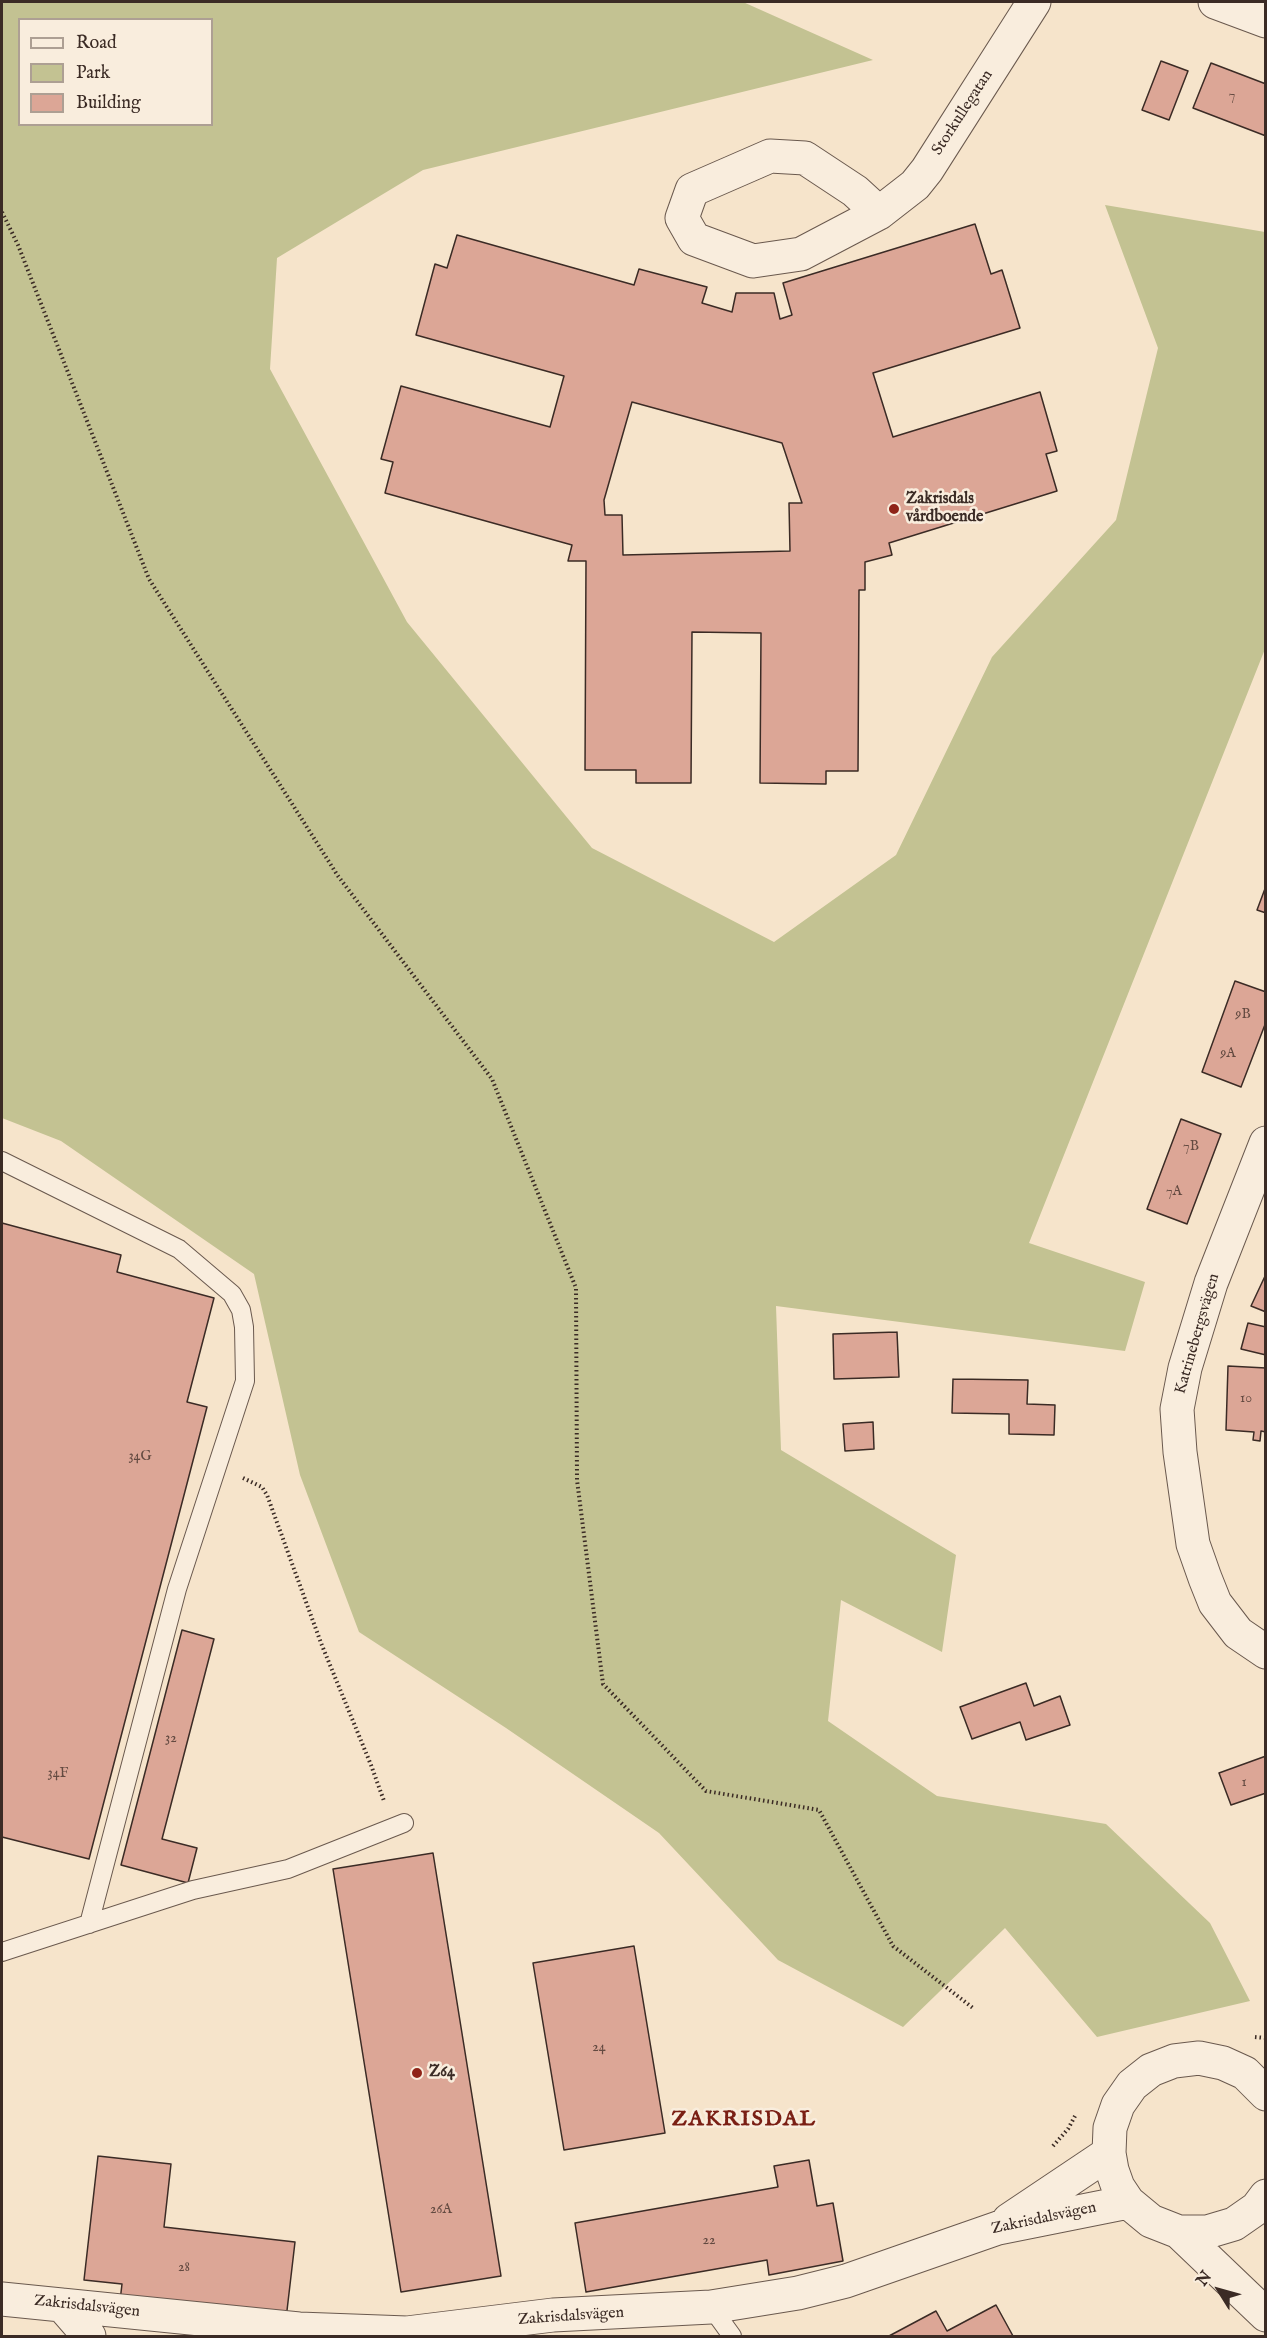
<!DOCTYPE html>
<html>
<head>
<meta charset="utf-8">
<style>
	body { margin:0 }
	#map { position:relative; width:1267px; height:2338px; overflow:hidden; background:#f6e4cb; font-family:"IM FELL English",serif }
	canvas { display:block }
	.frame { position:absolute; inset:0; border:3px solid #3b2b25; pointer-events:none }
	.legend { position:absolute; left:18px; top:18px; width:195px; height:108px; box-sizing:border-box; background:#f9eddd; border:2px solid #ad9f93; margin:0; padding:8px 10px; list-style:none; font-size:18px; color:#3b2b25 }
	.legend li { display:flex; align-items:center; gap:12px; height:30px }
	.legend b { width:30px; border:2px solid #ad9f93 }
	.north { position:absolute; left:1189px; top:2260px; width:60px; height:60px; -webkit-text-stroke:4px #f9eddd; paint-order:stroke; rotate:307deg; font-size:16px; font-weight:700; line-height:24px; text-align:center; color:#3b2b25 }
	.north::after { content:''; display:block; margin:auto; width:21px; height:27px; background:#3b2b25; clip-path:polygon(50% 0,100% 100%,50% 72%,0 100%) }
</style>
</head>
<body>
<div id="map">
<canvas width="1267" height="2338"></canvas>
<div class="frame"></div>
<ul class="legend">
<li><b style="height:8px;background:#f9eddd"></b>Road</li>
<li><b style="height:16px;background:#c3c292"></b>Park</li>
<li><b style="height:16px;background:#dca696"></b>Building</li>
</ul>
<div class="north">N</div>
</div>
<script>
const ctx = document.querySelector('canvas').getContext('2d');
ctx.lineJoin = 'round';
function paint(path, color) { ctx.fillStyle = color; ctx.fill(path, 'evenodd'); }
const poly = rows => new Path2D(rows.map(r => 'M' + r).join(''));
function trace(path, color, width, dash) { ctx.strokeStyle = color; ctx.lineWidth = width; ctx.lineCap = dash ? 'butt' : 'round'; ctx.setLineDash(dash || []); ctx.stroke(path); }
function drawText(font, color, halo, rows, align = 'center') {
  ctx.font = font + ' "IM FELL English",serif'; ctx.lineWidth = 5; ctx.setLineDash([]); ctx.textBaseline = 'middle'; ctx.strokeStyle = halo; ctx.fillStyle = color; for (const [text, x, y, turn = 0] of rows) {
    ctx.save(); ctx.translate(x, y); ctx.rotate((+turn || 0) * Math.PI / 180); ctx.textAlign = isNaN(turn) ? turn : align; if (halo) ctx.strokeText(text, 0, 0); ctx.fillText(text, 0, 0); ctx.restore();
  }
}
paint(poly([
	[2,2,743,2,873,60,423,170,277,258,270,369,407,622,592,848,774,942,896,855,992,657,1116,520,1158,348,1105,205,1265,232,1265,649,1029,1243,1145,1282,1125,1351,776,1306,781,1450,956,1555,942,1652,841,1600,828,1721,937,1796,1106,1824,1210,1923,1250,2001,1097,2037,1005,1928,903,2027,778,1960,659,1833,506,1728,359,1632,300,1475,254,1274,61,1141,2,1118],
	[20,20,212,20,212,124,20,124]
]), '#c3c292');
const building = poly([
	[1161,61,1188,71,1169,120,1142,110,1161,61],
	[1211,63,1266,84,1266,136,1193,108,1211,63],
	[975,224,991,274,1002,270,1020,328,873,373,893,437,1040,392,1057,451,1046,454,1057,491,889,543,892,555,865,562,865,590,859,590,858,771,826,771,826,784,760,783,761,633,692,632,691,783,636,783,636,770,585,770,586,561,568,561,572,545,385,493,393,462,381,459,401,386,550,427,564,376,416,335,435,264,447,268,457,235,634,285,639,269,707,287,702,303,732,312,736,293,774,293,780,319,792,315,783,283,975,224],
	[632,402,782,443,802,503,789,503,790,551,623,555,622,515,605,515,604,500,632,402],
	[1266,886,1266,913,1257,910,1266,886],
	[1235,981,1266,992,1266,1022,1241,1087,1202,1072,1235,981],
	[1181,1119,1221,1134,1187,1224,1147,1209,1181,1119],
	[2,1223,121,1255,117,1272,214,1298,187,1402,207,1407,89,1859,2,1837,2,1223],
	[1266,1274,1266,1312,1251,1306,1266,1274],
	[1248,1323,1266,1327,1266,1355,1241,1349,1248,1323],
	[897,1332,899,1377,834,1379,833,1334,897,1332],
	[1228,1366,1266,1368,1266,1432,1261,1431,1260,1441,1253,1440,1254,1432,1226,1430,1228,1366],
	[953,1379,1028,1380,1027,1404,1055,1405,1054,1435,1009,1434,1009,1414,952,1413,953,1379],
	[873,1422,874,1449,845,1451,843,1424,873,1422],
	[182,1630,214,1639,162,1839,197,1848,188,1883,121,1865,182,1630],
	[1026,1683,1034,1706,1060,1696,1070,1725,1026,1740,1020,1722,972,1739,960,1707,1026,1683],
	[1266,1756,1266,1793,1231,1805,1219,1773,1266,1756],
	[433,1853,501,2276,401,2292,333,1869,433,1853],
	[634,1946,665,2133,564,2150,533,1963,634,1946],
	[98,2156,171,2164,164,2227,295,2242,286,2319,120,2301,122,2284,84,2280,98,2156],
	[809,2160,817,2206,833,2203,843,2261,769,2275,767,2260,586,2292,575,2223,778,2187,774,2166,809,2160],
	[996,2305,1013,2336,889,2336,936,2311,947,2331,996,2305]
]);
paint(building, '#dca696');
trace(building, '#3b2b25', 1.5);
const lane = poly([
	[2,1161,179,1249,232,1294,241,1310,244,1327,245,1381,177,1589,89,1924],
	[2,1952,193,1890,288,1869,404,1823],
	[711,2307,732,2336]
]);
const street = poly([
	[1215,2,1266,21],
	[879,213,855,191,805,158,770,156,692,190,682,218,694,239,753,261,801,254,879,213,915,185,927,170,1034,2],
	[1266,1143,1211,1283,1185,1368,1177,1409,1180,1452,1193,1544,1205,1578,1215,1603,1238,1633,1266,1652],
	[1266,2094,1245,2073,1223,2063,1199,2058,1174,2061,1151,2070,1132,2085,1118,2105,1110,2128,1109,2153,1112,2170,1118,2187,1128,2202,1151,2221,1179,2232,1207,2232,1234,2224,1257,2208,1266,2196],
	[1009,2220,1109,2153],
	[1179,2232,1266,2315],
	[2,2299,299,2329,407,2333,553,2315,711,2307,798,2293,846,2281,998,2228,1128,2202],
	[62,2305,89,2336]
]);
trace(lane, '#6a594e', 20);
trace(street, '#6a594e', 35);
trace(poly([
	[2,212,18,245,149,579,338,876,492,1079,576,1288,577,1480,603,1684,706,1791,819,1810,893,1946,973,2008],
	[243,1478,262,1487,267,1495,321,1643,371,1765,384,1801],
	[1255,2037,1266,2038],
	[1053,2146,1068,2129,1075,2116]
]), '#3b2b25', 4, [1.5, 3]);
trace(lane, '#f9eddd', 18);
trace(street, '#f9eddd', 33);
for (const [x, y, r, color] of [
	[894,509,6,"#8f2418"],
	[417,2073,6,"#8f2418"]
]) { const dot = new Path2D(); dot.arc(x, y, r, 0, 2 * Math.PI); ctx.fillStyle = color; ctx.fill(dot); trace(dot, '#f9eddd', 2); }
drawText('14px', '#634a41', null, [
	["7",1232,96],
	["9B",1243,1015],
	["9A",1228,1054],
	["7B",1191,1147],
	["7A",1174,1192],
	["10",1246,1399],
	["34G",140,1457],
	["32",171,1739],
	["34F",58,1774],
	["1",1244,1783],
	["24",599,2048],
	["26A",441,2210],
	["22",709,2241],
	["28",184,2268]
]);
drawText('16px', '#3b2b25', '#f9eddd', [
	["Storkullegatan",963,113,-57],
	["Katrinebergsvägen",1198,1334,-74],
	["Zakrisdalsvägen",1044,2219,-12],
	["Zakrisdalsvägen",87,2307,6],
	["Zakrisdalsvägen",571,2317,-4]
]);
drawText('bold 16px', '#3b2b25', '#f9eddd', [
	["Zakrisdals",906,500],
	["vårdboende",906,518],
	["Z64",429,2073]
], 'left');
ctx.letterSpacing = '1.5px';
drawText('bold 22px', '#7a1f14', '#f9eddd', [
	["ZAKRISDAL",744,2120]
]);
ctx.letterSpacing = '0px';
</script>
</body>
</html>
